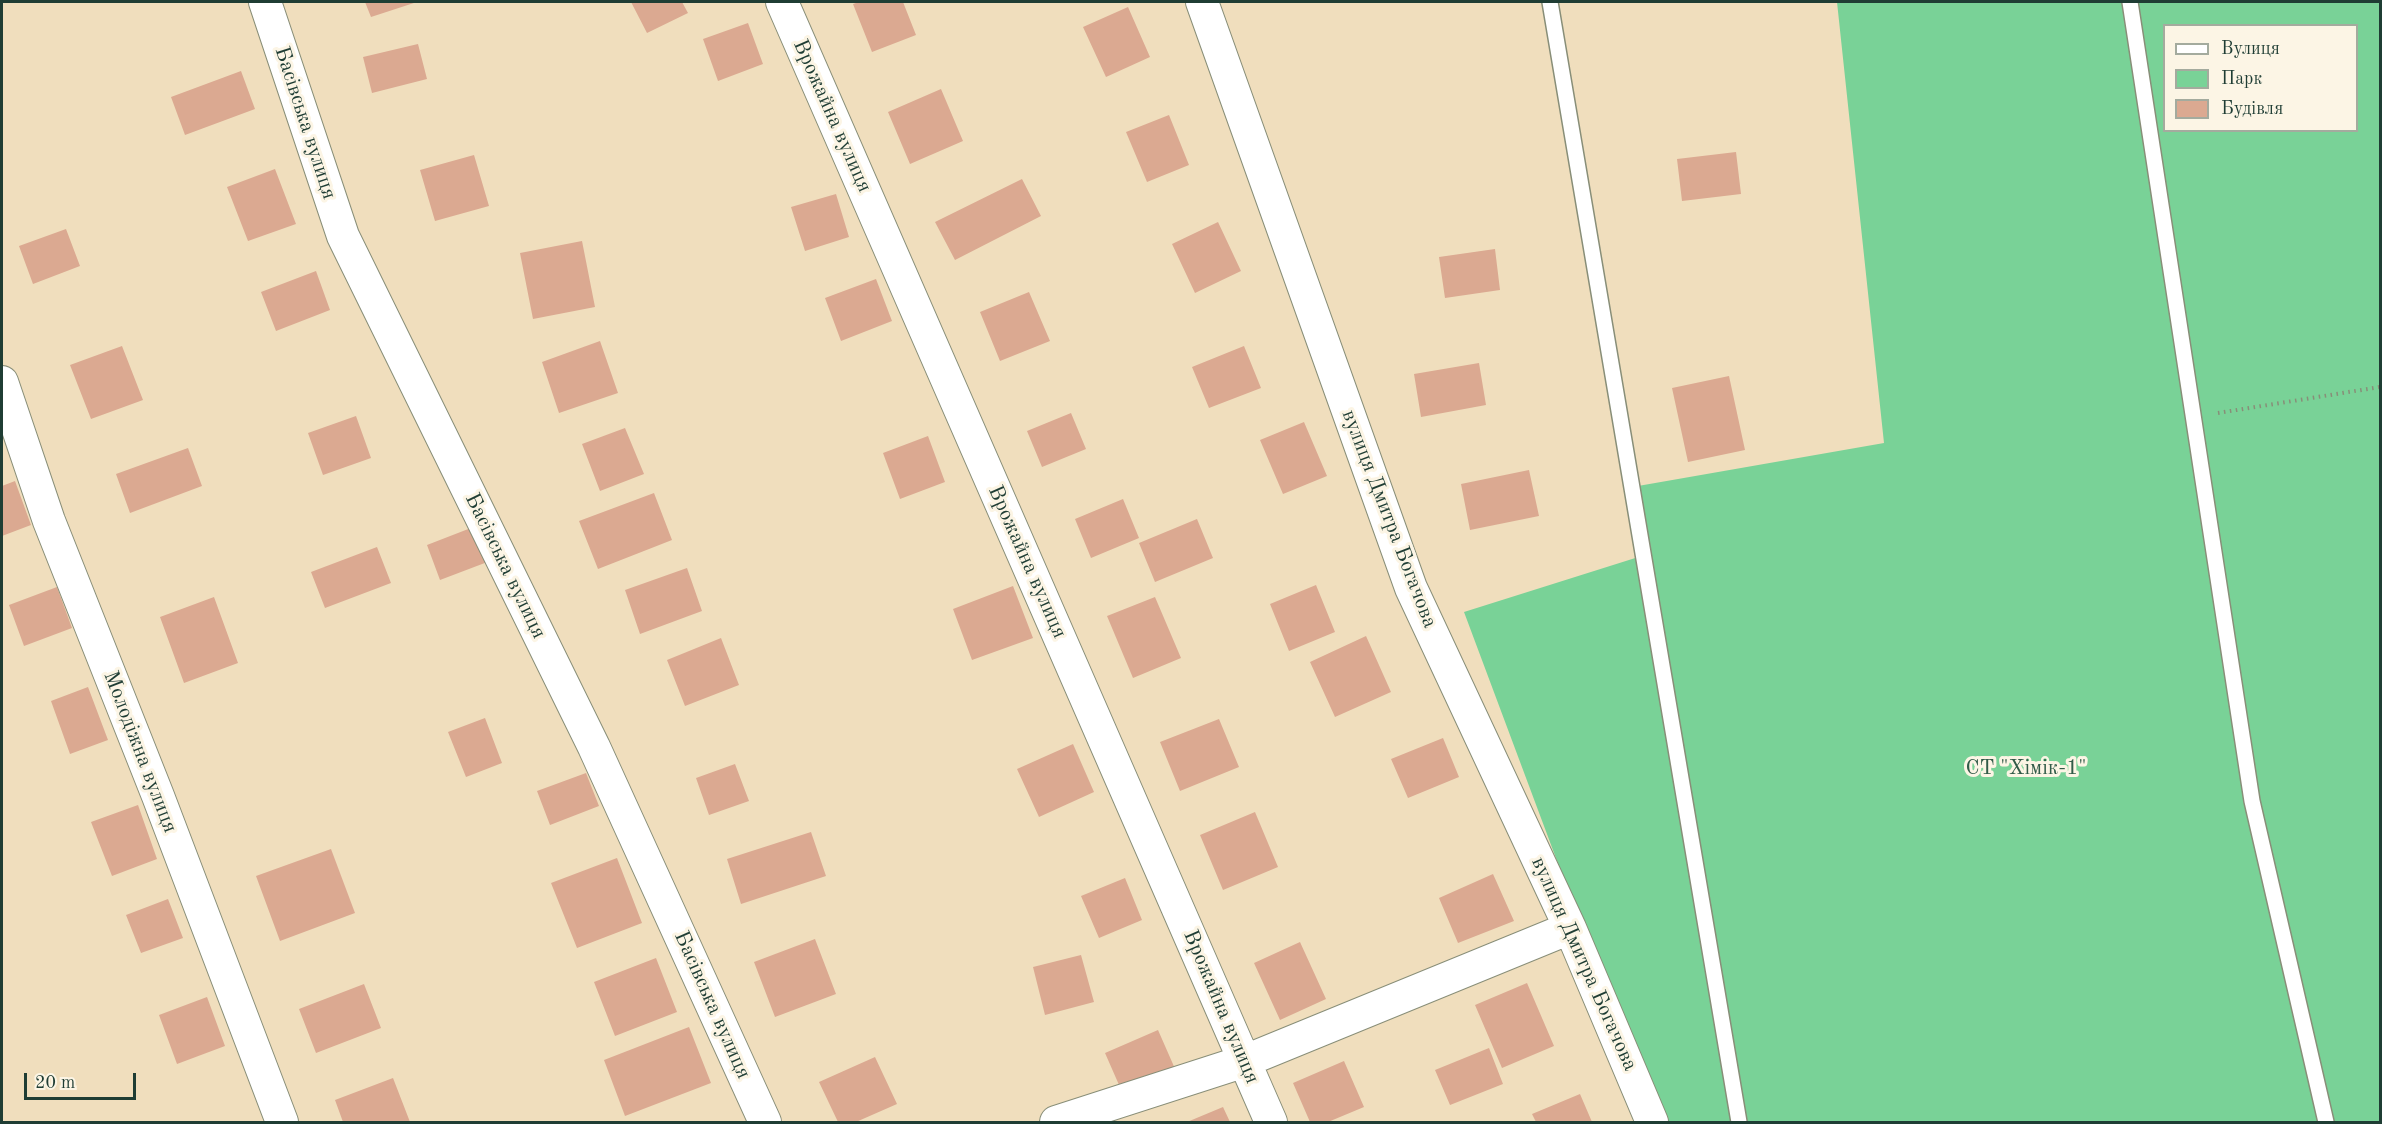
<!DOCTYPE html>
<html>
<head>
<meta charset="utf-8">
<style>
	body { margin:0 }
	#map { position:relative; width:2382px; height:1124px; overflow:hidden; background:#f0debd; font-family:"Old Standard TT",serif }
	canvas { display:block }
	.frame { position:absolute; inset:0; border:3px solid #1f3d34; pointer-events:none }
	.legend { position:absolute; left:2163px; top:24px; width:195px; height:108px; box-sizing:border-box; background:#fcf5e5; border:2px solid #a4ab9e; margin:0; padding:8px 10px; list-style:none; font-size:18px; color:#1f3d34 }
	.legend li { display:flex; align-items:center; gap:12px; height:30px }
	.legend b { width:30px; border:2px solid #a4ab9e }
	.scale { position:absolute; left:24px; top:1073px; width:112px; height:27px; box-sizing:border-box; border:3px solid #1f3d34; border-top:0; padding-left:8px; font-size:18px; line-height:21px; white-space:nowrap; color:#1f3d34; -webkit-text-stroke:4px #fcf5e5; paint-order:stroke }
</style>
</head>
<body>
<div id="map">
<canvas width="2382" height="1124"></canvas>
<div class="frame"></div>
<ul class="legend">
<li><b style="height:8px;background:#fff"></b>Вулиця</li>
<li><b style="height:16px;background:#79d297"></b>Парк</li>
<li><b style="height:16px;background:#dba991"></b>Будівля</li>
</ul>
<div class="scale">20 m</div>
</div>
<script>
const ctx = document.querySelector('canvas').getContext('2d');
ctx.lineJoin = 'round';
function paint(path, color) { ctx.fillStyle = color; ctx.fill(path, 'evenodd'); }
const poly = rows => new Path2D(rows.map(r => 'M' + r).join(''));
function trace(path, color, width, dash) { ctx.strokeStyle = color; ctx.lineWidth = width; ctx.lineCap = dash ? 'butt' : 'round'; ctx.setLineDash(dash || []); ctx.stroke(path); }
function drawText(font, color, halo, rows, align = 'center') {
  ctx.font = font + ' "Old Standard TT",serif'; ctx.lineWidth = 6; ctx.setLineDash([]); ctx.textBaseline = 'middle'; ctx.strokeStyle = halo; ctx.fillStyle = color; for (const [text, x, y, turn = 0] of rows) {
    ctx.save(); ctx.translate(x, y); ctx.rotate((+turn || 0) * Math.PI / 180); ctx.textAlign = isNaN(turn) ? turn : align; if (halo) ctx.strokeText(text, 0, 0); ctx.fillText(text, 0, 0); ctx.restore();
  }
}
paint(poly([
	[1837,2,2380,2,2380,1122,1667,1122,1575,909,1464,612,1648,554,1638,486,1884,443],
	[2164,26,2356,26,2356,130,2164,130]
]), '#79d297');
paint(poly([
	[365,2,417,2,371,17],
	[631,2,682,2,688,13,647,33],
	[859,2,903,2,916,35,872,52,853,4],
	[1128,7,1150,57,1106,77,1083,27],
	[748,23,763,64,718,81,703,39],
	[418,44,427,79,372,93,363,57],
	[241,71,255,109,185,135,171,97],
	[941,89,963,141,910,164,888,112],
	[1169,115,1189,165,1147,182,1126,132],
	[1736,152,1741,194,1682,201,1677,159],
	[474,155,489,206,435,221,420,170],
	[275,169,296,224,248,241,227,187],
	[1022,179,1041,216,955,260,935,222],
	[836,194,849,237,805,251,791,207],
	[1218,222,1241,271,1195,293,1172,244],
	[66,229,80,266,33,284,19,246],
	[582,241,595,307,533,319,520,253],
	[1495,249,1500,290,1445,298,1439,257],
	[316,271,330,310,276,331,261,292],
	[876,279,892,321,841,341,825,298],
	[1029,292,1050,341,1000,361,980,312],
	[600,341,618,393,559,413,542,362],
	[122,346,143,400,91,419,70,365],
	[1244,346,1261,388,1209,408,1192,367],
	[1479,363,1486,405,1421,417,1414,374],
	[1729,376,1745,450,1688,462,1672,388],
	[1071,413,1086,449,1042,467,1027,431],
	[356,416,371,458,323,475,308,433],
	[1304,422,1327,476,1283,494,1260,440],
	[625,428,644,474,600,491,582,444],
	[928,436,945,482,900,499,883,453],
	[188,448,202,486,130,513,116,474],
	[1529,470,1539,516,1470,530,1461,484],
	[15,481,31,525,2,536,2,486],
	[654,493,672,540,598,569,579,521],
	[1123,499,1139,538,1091,558,1075,519],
	[1197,519,1213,558,1155,582,1139,543],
	[476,526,490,561,440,580,427,545],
	[377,547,391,583,325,608,311,572],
	[687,568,702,611,640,634,625,590],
	[1316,585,1335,632,1289,651,1270,604],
	[1013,586,1033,638,972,660,953,609],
	[57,587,72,628,24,646,9,605],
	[214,597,238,663,184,683,160,617],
	[1155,597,1181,658,1133,678,1107,616],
	[1366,636,1391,692,1335,717,1310,662],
	[721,638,739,685,685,706,667,660],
	[88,687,108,740,70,754,51,701],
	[485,718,502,763,466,777,448,732],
	[1219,719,1239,767,1180,791,1160,742],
	[1443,738,1459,777,1408,798,1391,759],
	[1073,744,1094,792,1039,817,1017,769],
	[735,764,749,801,709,815,696,778],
	[586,773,599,806,550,825,537,791],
	[138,805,157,859,112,876,91,822],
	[1255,812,1278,867,1223,890,1200,835],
	[811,832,826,876,741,904,727,859],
	[331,849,355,913,280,941,256,876],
	[617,858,642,923,577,948,551,883],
	[1493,874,1514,921,1458,943,1439,898],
	[1125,878,1142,920,1099,938,1081,896],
	[168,899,183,938,141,953,126,915],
	[815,939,836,994,775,1017,754,962],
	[1300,942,1326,999,1280,1020,1254,963],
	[1081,955,1094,1002,1045,1015,1033,967],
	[656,958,677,1012,615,1036,594,982],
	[1527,983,1554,1046,1502,1068,1475,1005],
	[364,984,381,1028,316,1053,299,1009],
	[207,997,225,1046,177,1064,159,1015],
	[689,1027,711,1083,625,1116,604,1060],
	[1158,1030,1176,1071,1123,1094,1105,1053],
	[1489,1048,1503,1084,1450,1105,1435,1070],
	[875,1057,897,1104,856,1122,838,1122,819,1082],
	[1344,1061,1364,1107,1328,1122,1310,1122,1293,1083],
	[393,1078,410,1122,343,1122,335,1100],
	[1580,1094,1592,1122,1536,1122,1532,1114],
	[1223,1107,1230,1122,1187,1122]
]), '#dba991');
const lane = poly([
	[1550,2,1739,1122],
	[2130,2,2252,801,2326,1122]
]);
const street = poly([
	[265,2,343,236,594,747,765,1122],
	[782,2,1271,1122],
	[1202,2,1411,588,1570,928,1652,1122],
	[2,382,49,521,158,796,282,1122],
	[1056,1122,1245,1061,1570,928]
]);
trace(lane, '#888e78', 18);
trace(street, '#888e78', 34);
trace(poly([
	[2218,413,2380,387]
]), '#888e78', 4, [1.5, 4.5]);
trace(lane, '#fff', 15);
trace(street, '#fff', 32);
drawText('21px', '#1f3d34', '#fcf5e5', [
	["Врожайна вулиця",832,116,66],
	["Басівська вулиця",305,123,72],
	["вулиця Дмитра Богачова",1389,519,69],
	["Врожайна вулиця",1027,562,66],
	["Басівська вулиця",505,566,64],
	["Молодіжна вулиця",140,752,69],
	["вулиця Дмитра Богачова",1584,964,66],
	["Басівська вулиця",712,1005,66],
	["Врожайна вулиця",1221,1007,67]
]);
drawText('21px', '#315b48', '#fcf5e5', [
	["СТ \"Хімік-1\"",2026,768]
]);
</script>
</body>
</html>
